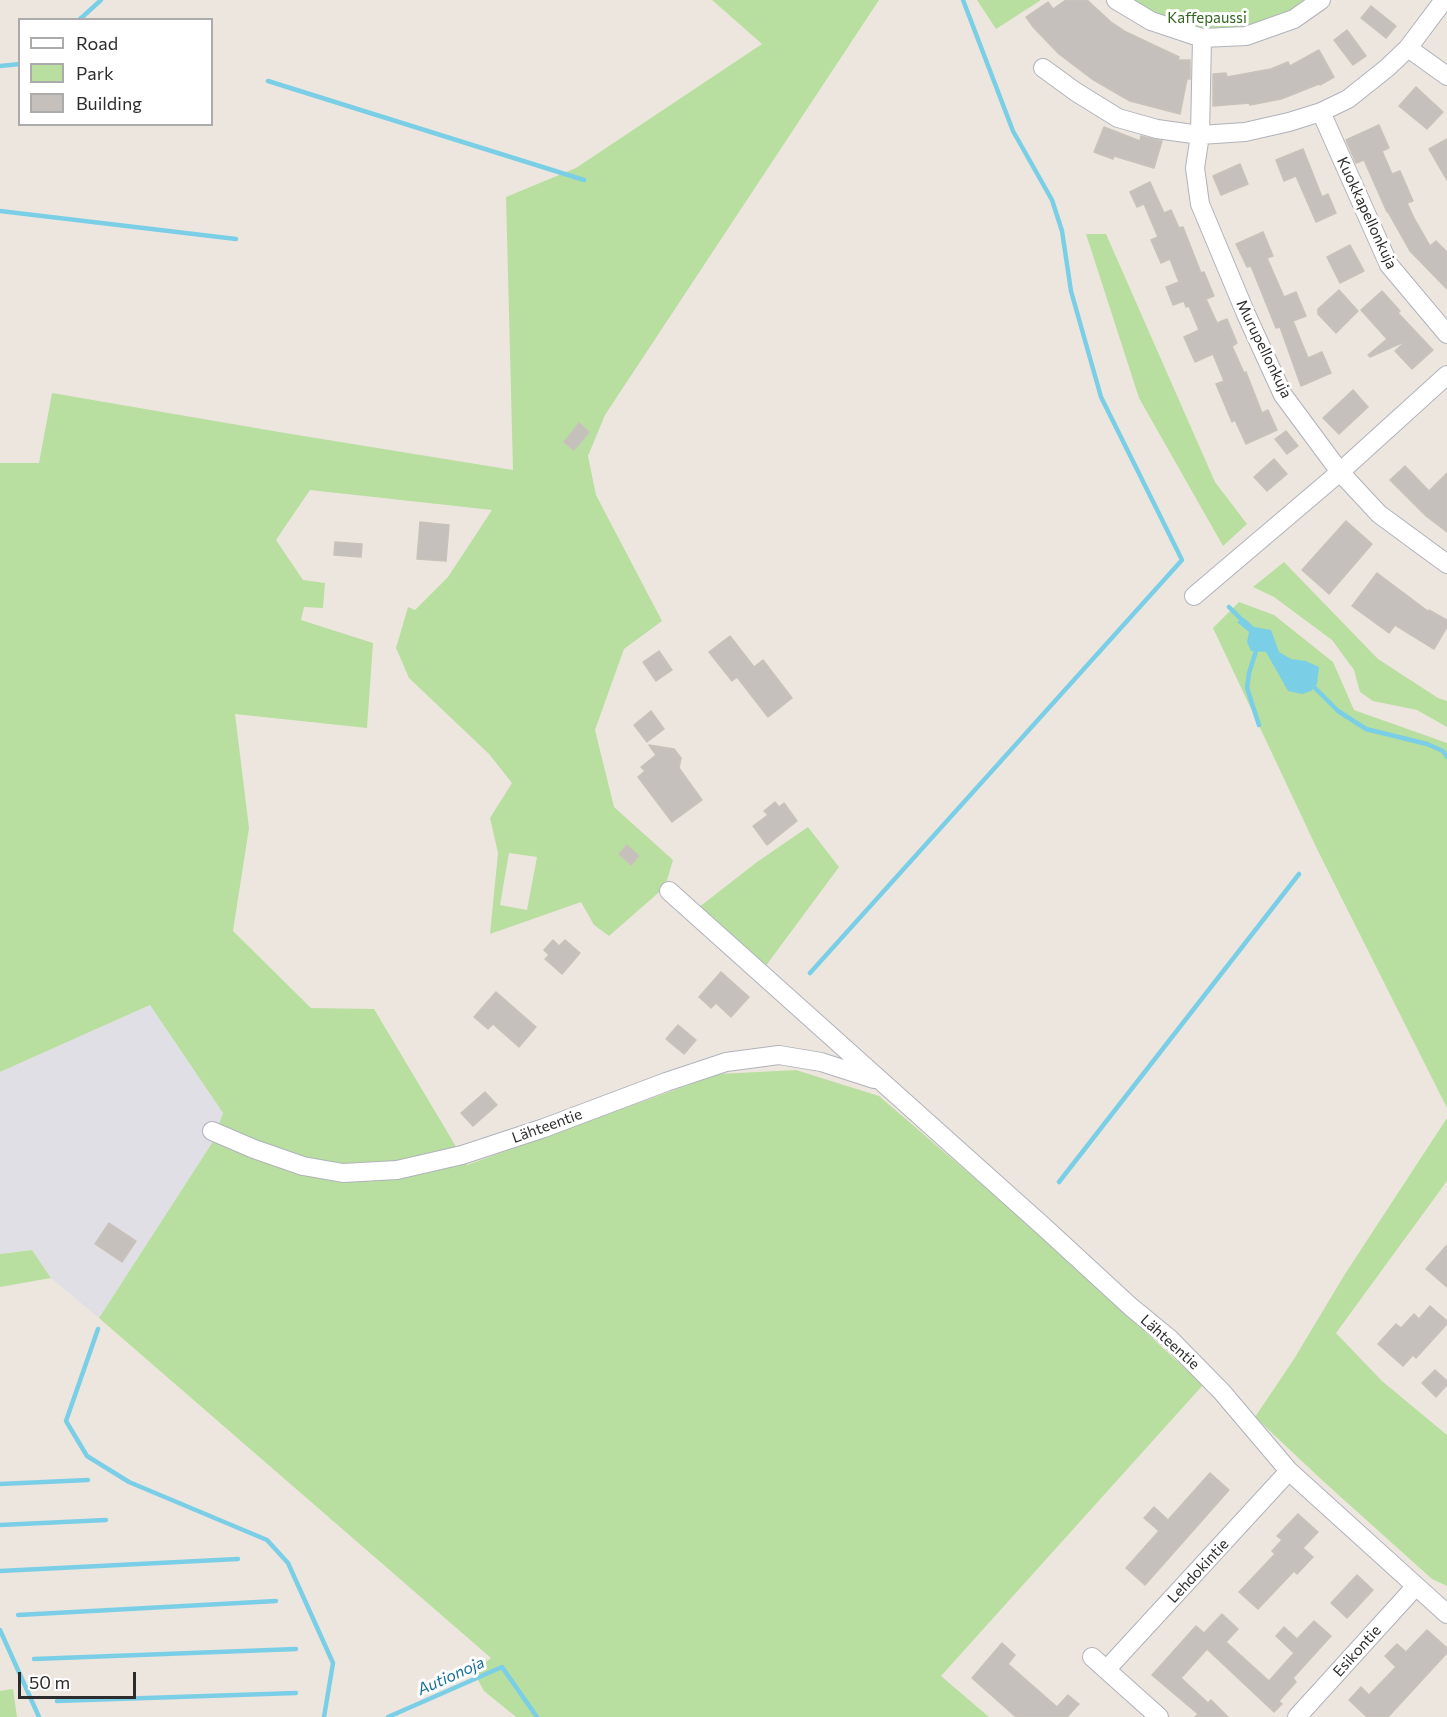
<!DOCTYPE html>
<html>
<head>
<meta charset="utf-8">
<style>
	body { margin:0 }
	#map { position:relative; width:1447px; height:1717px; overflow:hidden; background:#ede6df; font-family:Commissioner,sans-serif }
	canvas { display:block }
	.legend { position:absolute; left:18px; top:18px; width:195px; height:108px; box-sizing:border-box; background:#fff; border:2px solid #ababab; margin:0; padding:8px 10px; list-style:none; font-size:18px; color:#2c2c2c }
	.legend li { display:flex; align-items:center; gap:12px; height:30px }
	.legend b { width:30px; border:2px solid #ababab }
	.scale { position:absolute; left:18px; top:1672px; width:118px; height:27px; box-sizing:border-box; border:3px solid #2c2c2c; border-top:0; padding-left:8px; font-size:18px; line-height:21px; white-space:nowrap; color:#2c2c2c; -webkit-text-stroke:4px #fff; paint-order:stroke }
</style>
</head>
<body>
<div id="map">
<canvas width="1447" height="1717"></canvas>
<ul class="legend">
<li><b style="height:8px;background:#fff"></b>Road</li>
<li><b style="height:16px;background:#b8dfa0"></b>Park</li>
<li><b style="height:16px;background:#c5c0bc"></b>Building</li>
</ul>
<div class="scale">50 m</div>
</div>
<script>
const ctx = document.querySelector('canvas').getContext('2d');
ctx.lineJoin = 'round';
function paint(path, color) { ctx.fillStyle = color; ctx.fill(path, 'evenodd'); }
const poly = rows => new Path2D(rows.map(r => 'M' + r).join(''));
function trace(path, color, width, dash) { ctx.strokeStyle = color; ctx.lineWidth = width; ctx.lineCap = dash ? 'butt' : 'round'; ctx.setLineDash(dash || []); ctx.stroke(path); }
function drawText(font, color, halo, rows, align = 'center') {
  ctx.font = font + ' Commissioner,sans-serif'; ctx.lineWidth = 6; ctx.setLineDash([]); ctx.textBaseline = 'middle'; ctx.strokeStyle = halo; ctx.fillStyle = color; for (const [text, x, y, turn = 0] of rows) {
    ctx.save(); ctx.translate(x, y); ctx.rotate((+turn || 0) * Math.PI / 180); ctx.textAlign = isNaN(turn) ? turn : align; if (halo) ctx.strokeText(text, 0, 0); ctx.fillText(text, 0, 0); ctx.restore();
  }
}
paint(poly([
	[150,1005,223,1113,212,1143,99,1318,51,1278,32,1250,0,1254,0,1072]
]), '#e1dfe6');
paint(poly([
	[712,0,879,0,605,415,588,456,596,495,662,621,624,649,595,730,614,807,673,860,665,887,609,936,594,925,581,902,490,934,498,853,490,818,512,783,489,754,409,678,396,648,408,607,415,610,448,577,492,510,310,490,276,540,303,580,325,583,323,608,304,607,301,620,373,643,367,728,235,714,249,828,233,931,311,1008,374,1009,467,1165,719,1074,796,1070,879,1096,1043,1237,1203,1385,941,1676,989,1717,516,1717,484,1691,473,1671,491,1658,99,1318,212,1143,223,1113,150,1005,0,1072,0,463,39,463,52,393,285,433,513,470,506,197,576,168,762,44],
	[509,853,537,857,527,910,500,905],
	[977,0,1041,0,996,29],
	[1116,0,1321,0,1294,19,1202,38],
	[1086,234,1106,234,1215,482,1247,524,1223,546,1139,398],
	[1284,562,1378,659,1438,698,1447,701,1447,727,1417,710,1373,701,1360,692,1354,670,1332,640,1274,597,1253,587],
	[1239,602,1274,615,1333,662,1354,710,1447,743,1447,1108,1318,851,1213,628],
	[808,827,839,867,765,967,698,908,757,862],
	[1447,1118,1447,1181,1336,1333,1382,1381,1447,1435,1447,1586,1432,1579,1323,1481,1255,1417,1294,1359,1345,1274],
	[32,1250,51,1278,0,1287,0,1254],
	[13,1689,17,1717,0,1717,0,1691]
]), '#b8dfa0');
paint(poly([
	[1244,618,1254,627,1271,630,1279,652,1291,659,1306,661,1319,667,1317,684,1311,691,1302,694,1288,691,1266,652,1251,651,1247,642,1249,632,1237,622]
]), '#7acfe7');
trace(poly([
	[79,20,101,0],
	[0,66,20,64],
	[268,81,584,180],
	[0,211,236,239],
	[1229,607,1241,619],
	[1256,651,1249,673,1247,688,1259,725],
	[1314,687,1338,711,1366,729,1427,744,1443,751,1447,757],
	[810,973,1182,560,1101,397,1071,291,1062,231,1052,200,1013,131,963,0],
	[1059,1182,1299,874],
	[98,1329,66,1421,87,1456,129,1482,267,1540,288,1563,333,1663,324,1717],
	[0,1484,88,1480],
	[0,1525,106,1520],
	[0,1571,238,1559],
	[18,1615,276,1601],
	[0,1630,39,1717],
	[34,1659,296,1649],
	[57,1701,296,1693],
	[388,1717,502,1667,537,1717]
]), '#7acfe7', 4.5);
const building = poly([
	[1066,0,1087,0,1111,22,1126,32,1179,57,1178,60,1190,60,1190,79,1187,79,1180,114,1130,101,1092,79,1059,54,1034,28,1026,17,1048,2,1053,9,1066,0],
	[1371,6,1396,26,1386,38,1361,18,1371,6],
	[1347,30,1366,56,1353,65,1334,40,1347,30],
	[1319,50,1334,77,1320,85,1319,84,1281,99,1250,105,1249,103,1213,106,1213,74,1226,73,1227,77,1271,69,1288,62,1290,66,1319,50],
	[1416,87,1443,112,1427,129,1399,106,1416,87],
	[1379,125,1389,148,1382,151,1392,174,1400,171,1413,201,1407,203,1414,218,1430,246,1436,241,1447,252,1447,289,1410,251,1388,212,1387,212,1364,160,1356,163,1346,140,1379,125],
	[1104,127,1140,141,1141,136,1162,141,1154,168,1114,156,1113,159,1094,152,1104,127],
	[1447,139,1447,180,1429,149,1447,139],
	[1303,149,1322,197,1328,194,1336,213,1316,222,1296,176,1284,181,1276,160,1303,149],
	[1240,164,1248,184,1221,195,1213,176,1240,164],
	[1150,182,1164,213,1171,210,1179,228,1183,227,1201,273,1204,272,1214,296,1206,299,1217,323,1227,319,1237,343,1232,346,1244,373,1246,372,1262,413,1268,410,1277,430,1246,444,1235,420,1232,422,1216,384,1224,381,1213,354,1195,362,1184,337,1199,330,1189,306,1186,307,1184,301,1173,305,1166,287,1179,282,1170,259,1161,263,1151,240,1158,237,1144,204,1137,207,1130,192,1150,182],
	[1263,232,1273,256,1267,258,1284,297,1296,292,1306,316,1293,321,1308,358,1322,352,1331,373,1301,386,1280,327,1276,328,1251,266,1247,267,1236,244,1263,232],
	[1350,245,1364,271,1340,283,1327,257,1350,245],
	[1339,290,1358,311,1336,333,1318,314,1318,309,1339,290],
	[1382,291,1400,311,1398,313,1433,350,1412,369,1395,351,1406,341,1370,357,1368,355,1387,339,1361,310,1382,291],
	[1353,390,1368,407,1339,434,1323,418,1353,390],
	[579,423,589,432,574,450,564,442,579,423],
	[1286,431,1298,446,1287,454,1275,439,1286,431],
	[1274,459,1287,474,1267,491,1254,477,1274,459],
	[1405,466,1429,491,1447,473,1447,532,1426,516,1390,480,1405,466],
	[1346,521,1372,544,1329,594,1302,570,1346,521],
	[420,522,449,525,446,561,417,559,420,522],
	[335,542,362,544,361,557,334,555,335,542],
	[1377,573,1429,612,1429,610,1447,620,1447,627,1434,649,1395,625,1389,633,1352,606,1377,573],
	[730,636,754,667,763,660,792,698,768,717,737,677,732,681,709,652,730,636],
	[659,651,672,670,656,681,643,662,659,651],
	[651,711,664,729,647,742,634,725,651,711],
	[649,745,674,749,681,758,679,768,702,800,672,822,638,777,645,771,641,767,656,755,649,745],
	[775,802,779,807,784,803,797,821,767,845,753,826,768,815,764,811,775,802],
	[627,845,639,856,631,865,619,854,627,845],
	[553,940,559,946,565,940,580,953,562,974,545,959,549,955,544,950,553,940],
	[721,972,749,997,731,1017,716,1003,711,1008,699,997,721,972],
	[496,992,536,1027,519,1047,493,1024,488,1029,474,1017,496,992],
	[678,1025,696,1040,684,1054,666,1039,678,1025],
	[485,1092,497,1105,473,1126,461,1113,485,1092],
	[109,1223,136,1241,122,1262,95,1244,109,1223],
	[1447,1245,1447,1287,1426,1269,1447,1245],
	[1430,1306,1447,1321,1447,1324,1416,1358,1413,1355,1403,1366,1378,1344,1396,1324,1401,1328,1414,1314,1419,1319,1430,1306],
	[1435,1370,1447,1381,1447,1385,1436,1397,1422,1383,1435,1370],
	[1210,1473,1229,1490,1145,1585,1126,1568,1159,1531,1144,1518,1154,1507,1168,1520,1210,1473],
	[1298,1514,1318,1532,1303,1548,1313,1557,1297,1574,1294,1571,1258,1609,1239,1592,1275,1554,1272,1551,1282,1540,1277,1536,1298,1514],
	[1357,1575,1373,1590,1347,1618,1331,1603,1357,1575],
	[1222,1614,1238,1629,1226,1642,1269,1681,1294,1653,1276,1636,1284,1627,1297,1639,1314,1621,1331,1636,1293,1678,1296,1682,1279,1701,1282,1704,1274,1712,1207,1649,1181,1678,1208,1703,1211,1700,1228,1717,1195,1717,1198,1714,1152,1675,1196,1626,1204,1633,1222,1614],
	[1427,1630,1447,1648,1447,1653,1388,1717,1367,1717,1349,1700,1361,1687,1369,1695,1396,1667,1385,1656,1397,1644,1406,1652,1427,1630],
	[1002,1643,1015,1655,1008,1664,1057,1707,1068,1695,1079,1704,1067,1717,1016,1717,972,1678,1002,1643]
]);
paint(building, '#c5c0bc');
trace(building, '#c8c2b9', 1.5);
const minor = poly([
	[1116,0,1151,21,1202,38,1246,36,1294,19,1321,0],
	[1408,48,1447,76],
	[1043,68,1076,92,1118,118,1157,129,1200,135,1245,132,1289,122,1321,112,1348,99,1387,68,1408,48,1444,0],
	[1321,112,1389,265,1447,334],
	[1447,375,1340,472,1379,514,1447,564],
	[1194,596,1340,472,1283,395,1246,314,1200,204,1195,168,1200,135,1202,38],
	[669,891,1044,1227,1131,1307,1170,1339,1222,1392,1289,1471,1447,1614],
	[212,1131,254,1149,303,1166,343,1173,397,1170,462,1155,544,1128,666,1082,726,1062,779,1055,821,1062,874,1079],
	[1092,1657,1159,1717],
	[1106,1670,1289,1471],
	[1297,1717,1416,1586]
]);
trace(minor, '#b0b2bb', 20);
trace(minor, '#fff', 18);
drawText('15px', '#31661f', '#fff', [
	["Kaffepaussi",1207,18]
]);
drawText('15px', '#2c2c2c', '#fff', [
	["Kuokkapellonkuja",1367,213,65],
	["Murupellonkuja",1264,349,64],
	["Lähteentie",547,1126,-20],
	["Lähteentie",1170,1342,42],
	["Lehdokintie",1198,1571,-47],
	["Esikontie",1357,1651,-48]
]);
drawText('italic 16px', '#167096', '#fff', [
	["Autionoja",451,1676,-24]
]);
</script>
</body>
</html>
